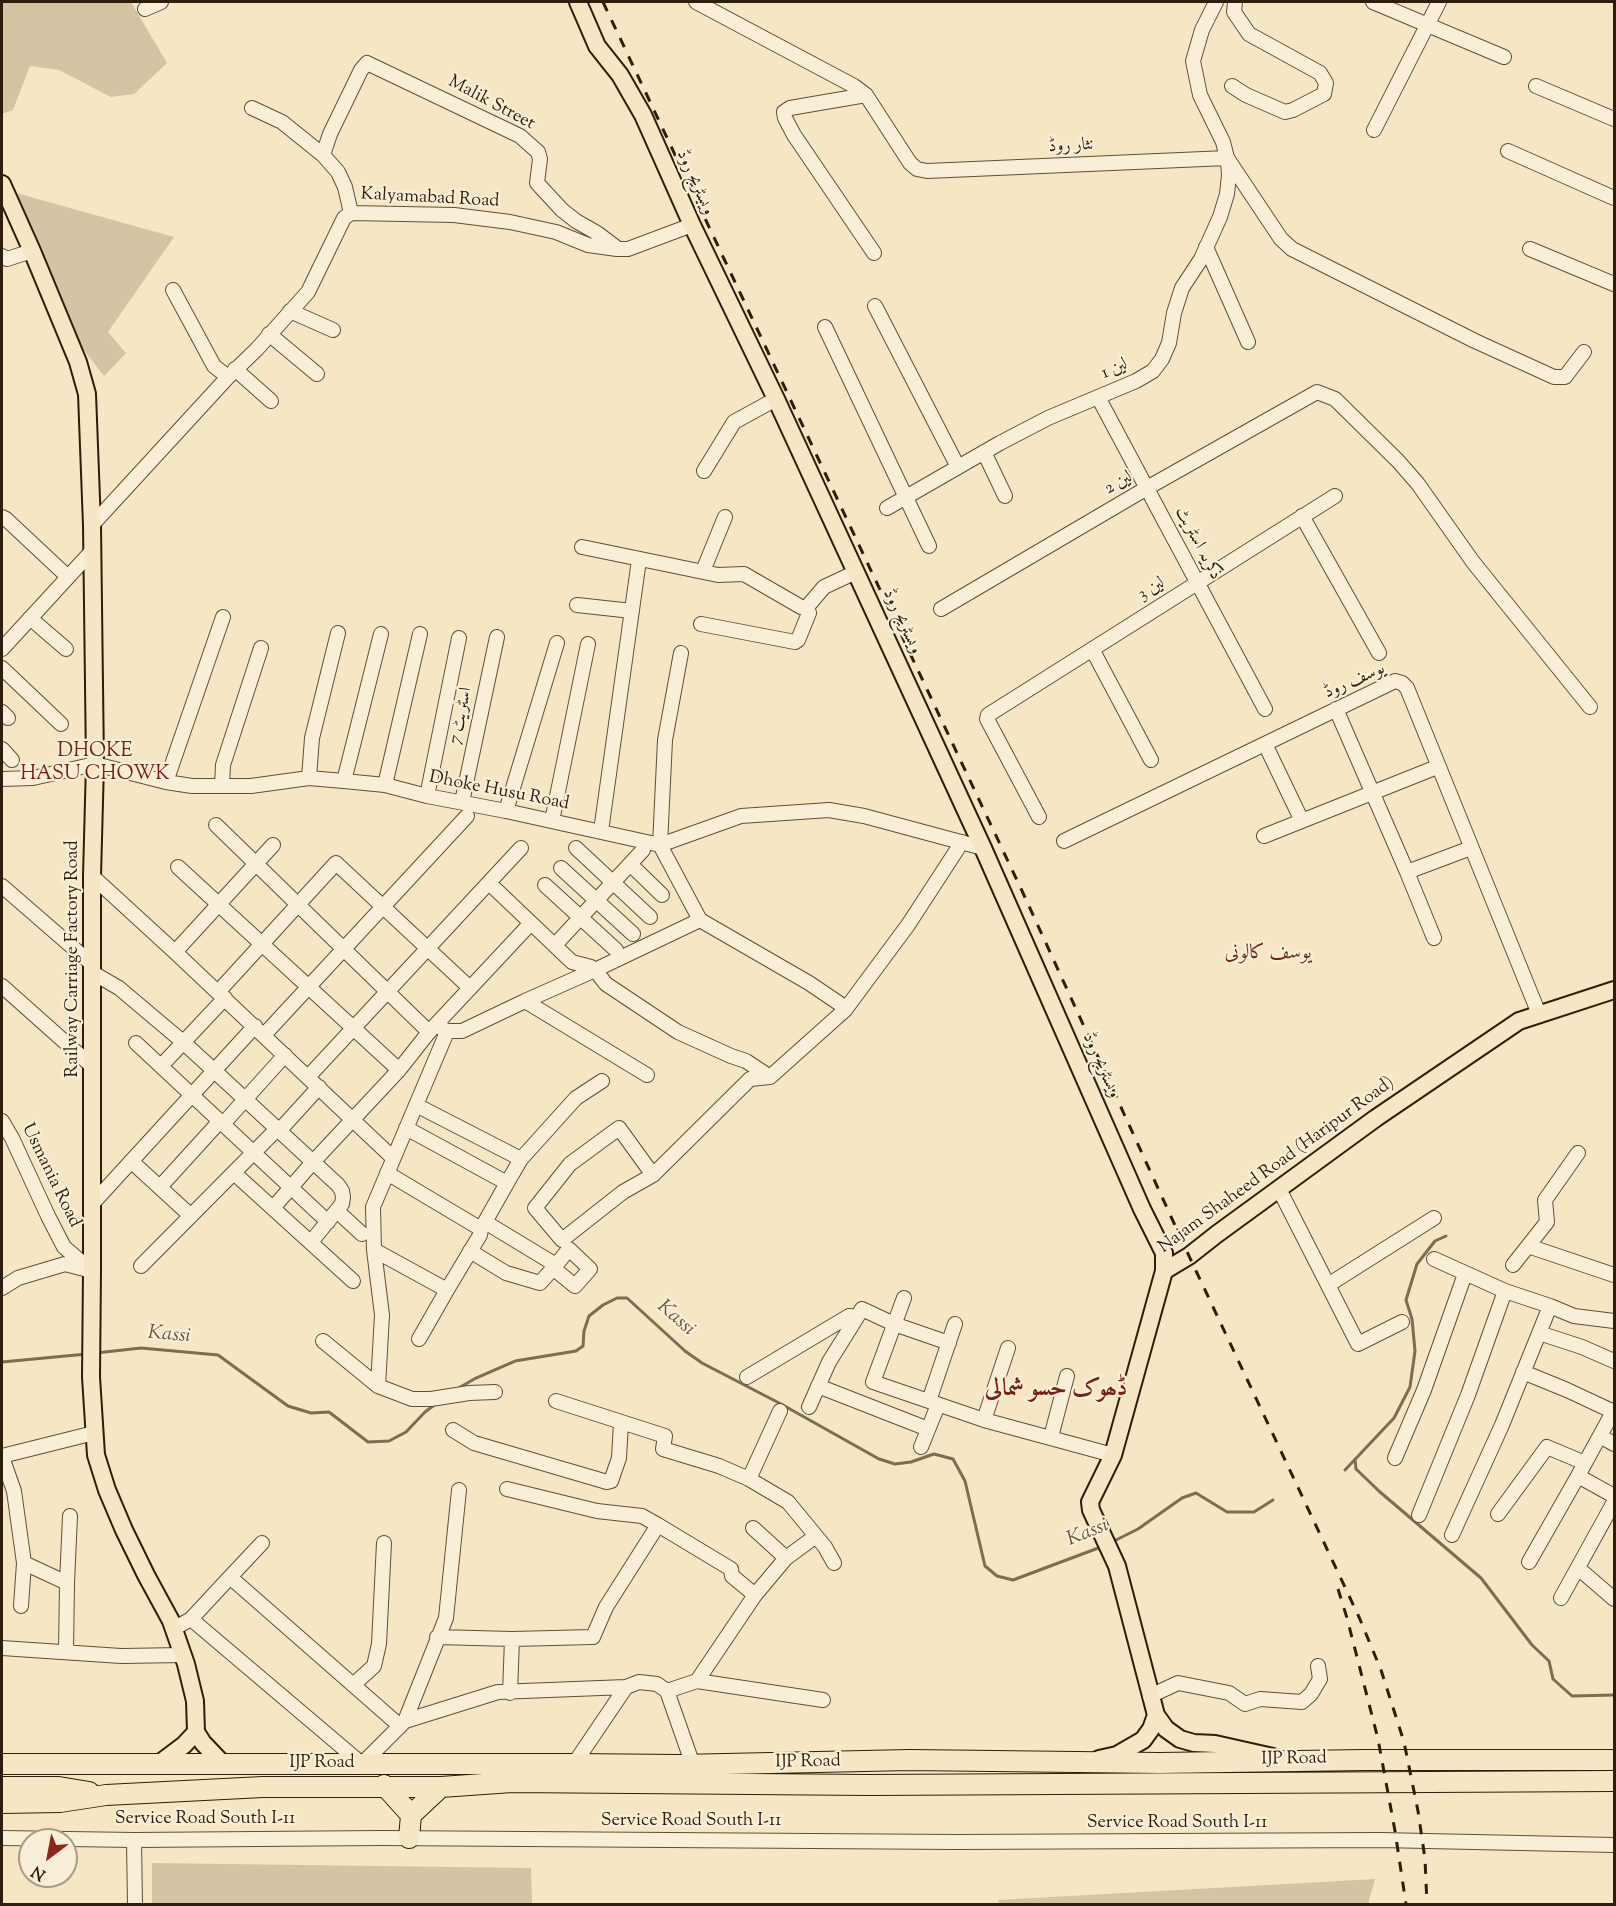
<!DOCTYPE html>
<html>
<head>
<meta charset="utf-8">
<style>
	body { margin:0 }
	#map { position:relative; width:1616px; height:1906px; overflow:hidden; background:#f6e6c3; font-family:"Sorts Mill Goudy",serif }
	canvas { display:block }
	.frame { position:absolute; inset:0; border:3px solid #2e1d0a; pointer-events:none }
	.north { position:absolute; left:18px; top:1828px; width:60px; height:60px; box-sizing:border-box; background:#f9efd8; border:2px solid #a89b86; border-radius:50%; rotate:212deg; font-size:16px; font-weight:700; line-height:24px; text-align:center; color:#2e1d0a }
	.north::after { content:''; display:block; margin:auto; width:21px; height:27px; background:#8f2418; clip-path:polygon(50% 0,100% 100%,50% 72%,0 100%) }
</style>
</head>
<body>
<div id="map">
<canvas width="1616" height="1906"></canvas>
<div class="frame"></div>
<div class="north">N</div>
</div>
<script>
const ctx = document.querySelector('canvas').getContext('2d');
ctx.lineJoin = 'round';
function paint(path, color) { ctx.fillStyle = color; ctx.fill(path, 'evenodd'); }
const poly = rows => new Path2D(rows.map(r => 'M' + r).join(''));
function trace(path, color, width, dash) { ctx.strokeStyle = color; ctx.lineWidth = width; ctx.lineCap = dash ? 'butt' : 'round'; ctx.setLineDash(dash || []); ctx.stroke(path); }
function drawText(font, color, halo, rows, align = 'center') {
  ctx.font = font + ' "Sorts Mill Goudy",Amiri,serif'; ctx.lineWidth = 4.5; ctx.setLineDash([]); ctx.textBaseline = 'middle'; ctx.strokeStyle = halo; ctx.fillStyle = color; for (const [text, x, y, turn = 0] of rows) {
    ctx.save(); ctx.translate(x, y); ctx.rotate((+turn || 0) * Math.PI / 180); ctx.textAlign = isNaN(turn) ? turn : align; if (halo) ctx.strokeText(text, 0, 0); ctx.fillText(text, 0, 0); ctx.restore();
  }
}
paint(poly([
	[2,2,131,2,167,63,134,94,111,97,59,70,30,66,13,110,2,114],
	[9,191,174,237,108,332,126,353,104,376,83,349],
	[152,1863,531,1868,532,1904,152,1904],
	[1375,1879,1368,1904,999,1904,998,1900]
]), '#d4c4a4');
trace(poly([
	[96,1353,141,1348,218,1355,288,1406,311,1413,329,1412,368,1442,389,1441,406,1432,425,1412,437,1403],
	[2,1362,87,1354],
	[457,1389,476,1378,515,1361,576,1351,583,1346,584,1331,589,1316,603,1305,617,1298,627,1298,685,1351,702,1363,781,1404,879,1459,895,1464,911,1462,934,1454,953,1459,965,1481,985,1566,997,1576,1013,1580,1101,1547],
	[1355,1459,1356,1469,1380,1492,1481,1578,1532,1645,1549,1661,1553,1679,1572,1696,1614,1695],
	[1345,1470,1394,1418,1410,1387,1415,1351,1412,1319,1406,1300,1417,1264,1435,1241,1446,1236],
	[1112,1542,1138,1529,1182,1498,1196,1493,1227,1512,1254,1512,1273,1500]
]), '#7d6d53', 3);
const minor = poly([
	[696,2,854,86,866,95,910,163,917,169,927,171,1227,158],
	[1216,2,1202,30,1193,61,1200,95,1223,142,1227,158,1281,239,1292,249,1475,341,1554,377,1565,377,1584,352],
	[1373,2,1504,57],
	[145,9,161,2],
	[1232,86,1246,95,1285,112,1293,110,1324,94,1326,83,1320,73,1249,34,1234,12,1235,2],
	[1536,86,1614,119],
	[866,95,790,108,784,112,785,118,794,135,874,253],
	[252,108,282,122,323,155,338,172,345,187,351,213],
	[1374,130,1439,2],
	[1508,151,1614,198],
	[323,155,330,134,361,70,367,63,520,136,538,152,540,159,537,183,562,210,576,221,597,233,617,248],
	[1206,247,1248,342],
	[1530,249,1614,284],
	[2,256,7,259,32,251],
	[173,290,214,366,228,377],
	[875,306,958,467],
	[290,311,333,330],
	[825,327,929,546],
	[269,334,317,374],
	[235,369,271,401],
	[1098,397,1265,709],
	[984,452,1005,496],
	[704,471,734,422,776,399],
	[887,508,1000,443,1048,418,1136,381,1153,371,1162,359,1169,343,1174,313,1182,288,1201,259,1220,217,1227,194,1229,175,1228,160],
	[1302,516,1379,653],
	[2,517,6,519,68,577],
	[92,525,228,377,257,349,308,292,344,218,351,213,454,215,510,222,556,232,588,245,617,249,628,249,692,225],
	[582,547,718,575,744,574,801,607,807,607],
	[703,571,725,517],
	[577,605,632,611],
	[941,609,1147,488,1317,392,1335,399,1398,461,1418,484,1473,562,1590,707],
	[30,618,66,649],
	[701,624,795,642,798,640,809,613,807,607,824,587,856,572],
	[2,649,92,551],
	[1092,649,1151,760],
	[2,668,61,724],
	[1336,709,1407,872,1434,938],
	[2,712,8,718],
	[1265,744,1302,821],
	[2,749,12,760],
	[309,778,312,738,338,633],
	[2,779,33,778,95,764,166,782,192,786,251,786,309,778,344,781,385,785,427,796,506,811,660,845,741,816,829,810,864,816,983,848],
	[344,781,381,634],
	[166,782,223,617],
	[385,785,420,634],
	[222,786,223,765,261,648],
	[427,796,459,638],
	[462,802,497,637],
	[506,811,557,643],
	[1039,817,987,719,988,715,1335,496],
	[552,821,588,644],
	[216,825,429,1032],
	[601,831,639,560],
	[1264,836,1437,767],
	[1064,841,1395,681,1402,683,1407,688,1539,1014],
	[576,848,650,917],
	[630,864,662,895],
	[178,867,399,1070],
	[561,868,633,934],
	[1407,872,1471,848],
	[92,876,175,952,393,1158],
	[489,883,572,962,591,967,595,970,700,920,660,845,665,740,681,653],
	[545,885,616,950],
	[2,886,93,965],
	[700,920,809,983,846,1008],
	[555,945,643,850],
	[175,952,273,845],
	[93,973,119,988,183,1042,338,1185,342,1191,343,1197,342,1204,311,1242],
	[2,986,93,1067],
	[218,992,336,863,470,988],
	[525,1001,595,970,606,984,678,1032,731,1056,746,1061,770,1077],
	[447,1031,462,1031,525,1001,647,1075],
	[264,1035,467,816],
	[136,1043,328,1222],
	[161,1066,225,998],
	[308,1077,521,848],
	[416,1105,521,1159,507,1183],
	[2,1121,12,1138,48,1216,64,1247,92,1271],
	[223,1124,285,1055],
	[406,1128,507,1183,481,1229],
	[279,1131,319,1087],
	[521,1159,576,1098,602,1081],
	[131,1161,191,1216],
	[234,1173,353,1281],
	[387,1173,481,1229,480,1235,447,1290],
	[653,1175,619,1128,570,1164,535,1208,562,1240,623,1192,653,1175,750,1079,770,1077,845,1010,908,925,962,842],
	[160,1187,220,1121],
	[1279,1189,1358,1344,1402,1322],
	[93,1203,255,1026],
	[273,1208,313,1162,399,1070,429,1032,531,923],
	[337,1211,362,1234],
	[1528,1246,1614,1275],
	[374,1250,447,1290,419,1339],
	[470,1251,506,1273,540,1283,556,1265,485,1222],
	[1434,1259,1505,1291,1550,1306],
	[1513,1265,1547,1222,1545,1200,1578,1153],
	[141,1266,277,1129],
	[553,1268,575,1286,590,1269,569,1249,556,1265],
	[1328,1285,1434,1218],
	[2,1288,18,1278,65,1264,88,1270],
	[904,1298,873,1382,984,1420,1113,1455],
	[1539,1333,1582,1347,1614,1361],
	[323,1341,378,1386,412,1399,431,1399,469,1393,495,1392],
	[1523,1372,1567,1390,1614,1412],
	[747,1377,849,1316,857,1317],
	[378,1386,382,1315,374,1250,373,1207,444,1039,447,1031,436,1025],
	[818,1386,928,1429],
	[556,1401,665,1436,663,1449,719,1466,749,1479,788,1502,825,1547,834,1563],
	[929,1401,955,1324],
	[809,1407,829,1362,862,1309,894,1324,949,1343],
	[984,1420,1008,1348],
	[453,1430,474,1443,607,1482,611,1481,619,1458,621,1423],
	[1600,1436,1614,1444],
	[1051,1437,1067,1376],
	[921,1447,938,1405],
	[2,1456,94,1433],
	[2,1457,14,1491,24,1563,67,1583,66,1651],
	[1395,1458,1424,1390,1465,1274],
	[1585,1463,1614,1410],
	[749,1479,780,1411],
	[1498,1514,1547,1447,1585,1463,1578,1476],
	[1419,1515,1468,1395,1505,1291],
	[658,1525,731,1569,732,1576,755,1595],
	[753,1528,786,1558],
	[1452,1535,1502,1425,1550,1306,1574,1316,1614,1321],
	[1529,1562,1578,1476,1614,1496],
	[1578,1568,1614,1599],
	[230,1577,262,1543],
	[67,1583,70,1516],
	[1561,1598,1614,1502],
	[21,1606,24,1563],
	[191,1619,362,1764,405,1721,498,1692,626,1687],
	[173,1629,191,1619,230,1577,400,1726],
	[437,1637,512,1639,593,1637,606,1607,658,1525,642,1516,597,1511,507,1489],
	[2,1648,121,1656,183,1655],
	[697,1681,755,1595,786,1558,816,1536],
	[353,1685,374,1666,379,1644,384,1543],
	[667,1691,697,1681,823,1700],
	[510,1693,512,1639],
	[1150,1696,1178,1683,1229,1693,1245,1704,1260,1699,1302,1702,1311,1694,1320,1679,1318,1666],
	[405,1721,446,1618,459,1490],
	[574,1764,626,1687,639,1682,657,1684,667,1691,693,1765],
	[2,1838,134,1840,381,1838,956,1842,1380,1840,1614,1845],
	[134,1840,135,1904]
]);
const major = poly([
	[578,2,597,46,620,75,643,115,692,225,776,399,983,848,1142,1209,1164,1253,1164,1271,1113,1455,1090,1502,1091,1510,1117,1566,1156,1715,1166,1729,1180,1739,1194,1743,1215,1744,1273,1757],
	[2,184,32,251,78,362,87,394,92,525,95,764,92,876,92,1271,91,1377,96,1455,107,1490,124,1530,146,1575,171,1621,186,1664,195,1701,196,1732,203,1743,223,1764],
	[1164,1271,1189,1256,1217,1234,1376,1118,1519,1021,1614,990],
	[1099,1759,1117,1755,1143,1740,1151,1729,1156,1715],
	[160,1763,184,1745,196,1732]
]);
const highway = poly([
	[2,1764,574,1764,679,1765,910,1760,1159,1763,1365,1760,1614,1760],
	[384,1785,411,1815],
	[2,1787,59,1787,89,1792],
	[2,1803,60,1802,106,1795,263,1787,441,1787,512,1782,870,1785,1614,1781],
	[409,1838,411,1815,441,1787]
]);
trace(minor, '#604f38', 16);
trace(major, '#2e1d0a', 20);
trace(highway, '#2e1d0a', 22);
trace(minor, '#f9efd8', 14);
trace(major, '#f6e6c3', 16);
trace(highway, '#f6e6c3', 20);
trace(poly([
	[603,2,1023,893,1189,1256,1359,1617,1381,1670,1404,1742,1418,1811,1425,1859,1427,1904],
	[1338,1589,1347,1618,1378,1739,1395,1831,1406,1904]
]), '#2e1d0a', 3, [10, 10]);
drawText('18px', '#2e1d0a', '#f9efd8', [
	["Malik Street",491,104,28],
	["نثار روڈ",1071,147,-3],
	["ویسٹریج روڈ",694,183,66],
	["Kalyamabad Road",430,199,3],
	["لین 1",1115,370,-24],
	["لین 2",1119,484,-30],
	["ذکریہ اسٹریٹ",1197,544,62],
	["لین 3",1152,590,-32],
	["ویسٹریج روڈ",901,622,65],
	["یوسف روڈ",1355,682,-24],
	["اسٹریٹ 7",462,716,-78],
	["Dhoke Husu Road",499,792,11],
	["Railway Carriage Factory Road",74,959,-90],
	["ویسٹریج روڈ",1100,1066,66],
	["Najam Shaheed Road (Haripur Road)",1277,1166,-36],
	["Usmania Road",50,1176,64],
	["IJP Road",1294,1760,-1],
	["IJP Road",808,1763,-1],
	["IJP Road",322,1764],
	["Service Road South I-11",205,1820],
	["Service Road South I-11",691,1822],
	["Service Road South I-11",1177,1824]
]);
drawText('20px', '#7a1f14', '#f9efd8', [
	["DHOKE",95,753],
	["HASU CHOWK",95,776],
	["یوسف کالونی",1268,955]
]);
drawText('italic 20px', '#63523b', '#f9efd8', [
	["Kassi",675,1319,41],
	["Kassi",169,1336,5],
	["Kassi",1088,1534,-22]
]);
drawText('bold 24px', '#7a1f14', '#f9efd8', [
	["ڈھوک حسو شمالی",1056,1391]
]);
</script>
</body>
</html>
